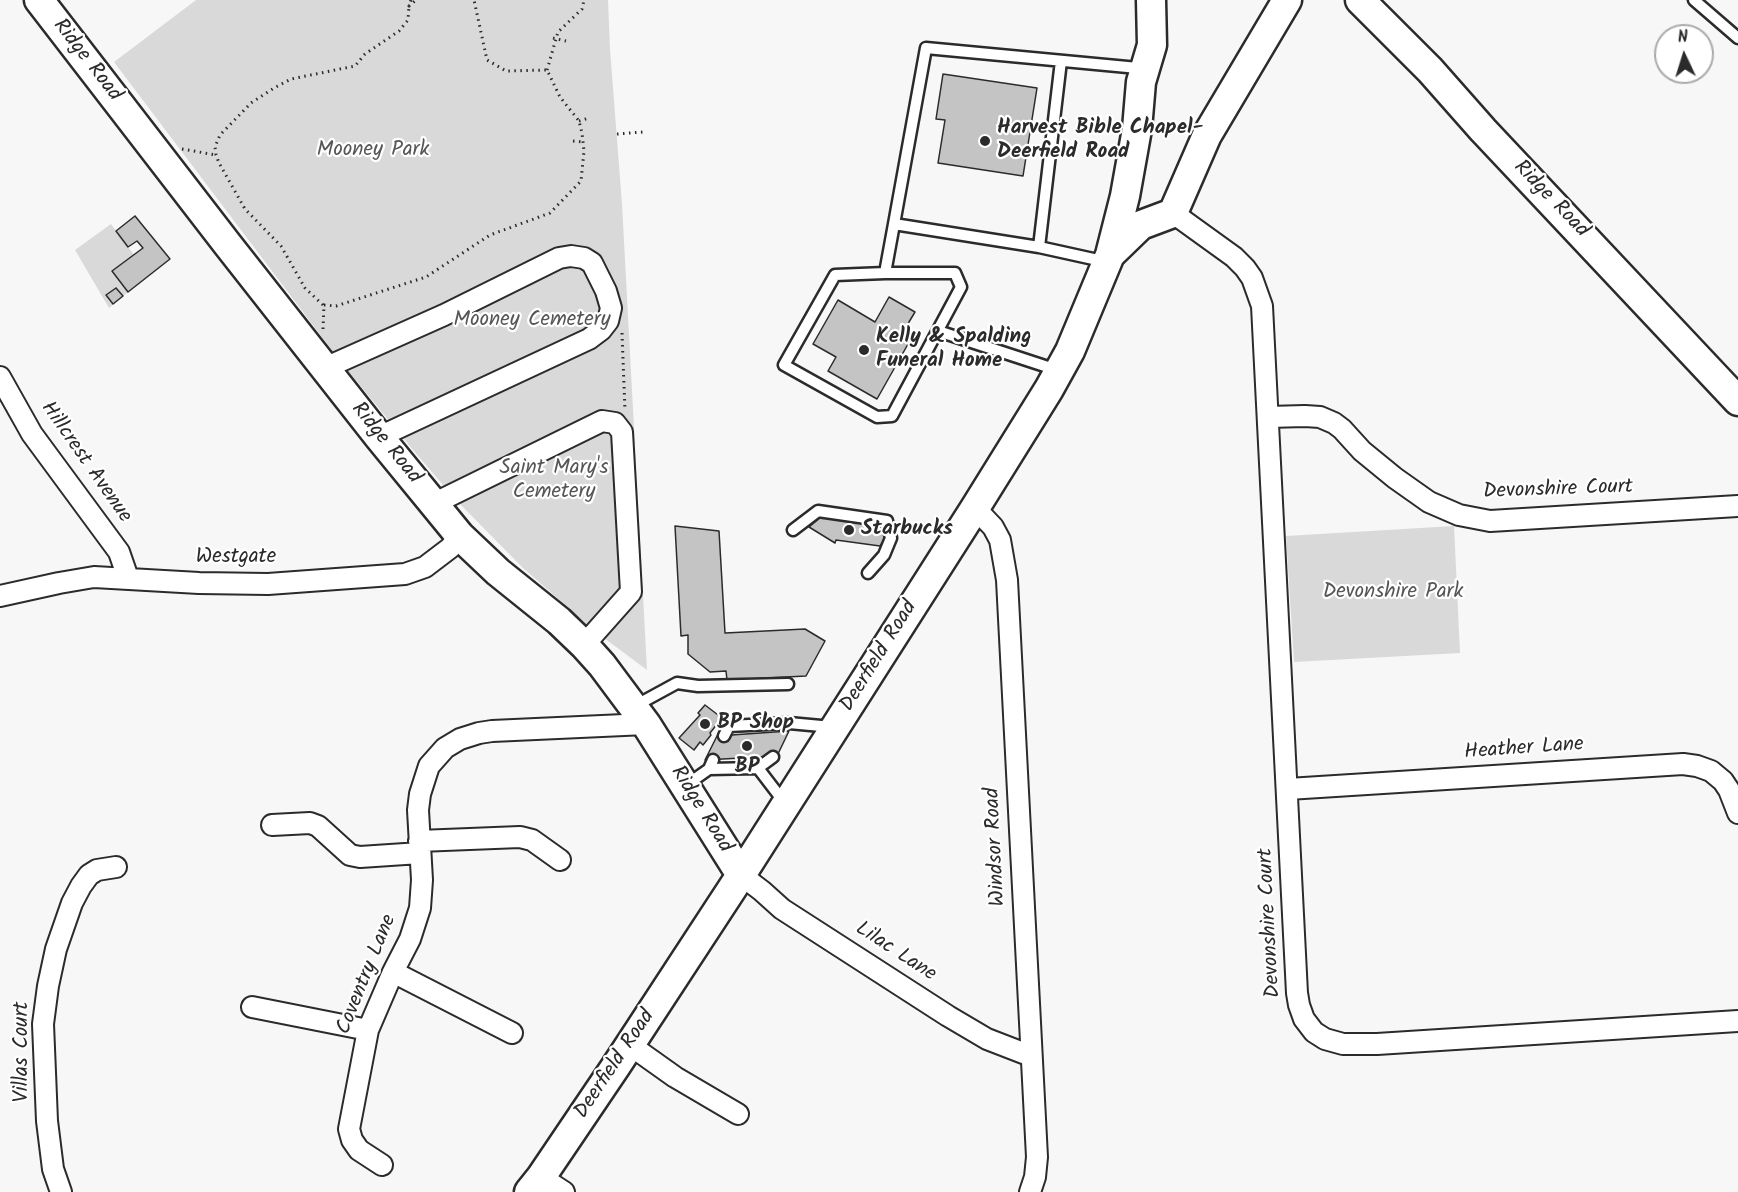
<!DOCTYPE html>
<html>
<head>
<meta charset="utf-8">
<style>
	body { margin:0 }
	#map { position:relative; width:1738px; height:1192px; overflow:hidden; background:#f7f7f7; font-family:Kalam,sans-serif }
	canvas { display:block }
	.north { position:absolute; left:1654px; top:24px; width:60px; height:60px; box-sizing:border-box; background:#fff; border:2px solid #aaa; border-radius:50%; rotate:356deg; font-size:16px; font-weight:700; line-height:24px; text-align:center; color:#2b2b2b }
	.north::after { content:''; display:block; margin:auto; width:21px; height:27px; background:#2b2b2b; clip-path:polygon(50% 0,100% 100%,50% 72%,0 100%) }
</style>
</head>
<body>
<div id="map">
<canvas width="1738" height="1192"></canvas>
<div class="north">N</div>
</div>
<script>
const ctx = document.querySelector('canvas').getContext('2d');
ctx.lineJoin = 'round';
function paint(path, color) { ctx.fillStyle = color; ctx.fill(path, 'evenodd'); }
const poly = rows => new Path2D(rows.map(r => 'M' + r).join(''));
function trace(path, color, width, dash) { ctx.strokeStyle = color; ctx.lineWidth = width; ctx.lineCap = dash ? 'butt' : 'round'; ctx.setLineDash(dash || []); ctx.stroke(path); }
function drawText(font, color, halo, rows, align = 'center') {
  ctx.font = font + ' Kalam,sans-serif'; ctx.lineWidth = 4.5; ctx.setLineDash([]); ctx.textBaseline = 'middle'; ctx.strokeStyle = halo; ctx.fillStyle = color; for (const [text, x, y, turn = 0] of rows) {
    ctx.save(); ctx.translate(x, y); ctx.rotate((+turn || 0) * Math.PI / 180); ctx.textAlign = isNaN(turn) ? turn : align; if (halo) ctx.strokeText(text, 0, 0); ctx.fillText(text, 0, 0); ctx.restore();
  }
}
paint(poly([
	[196,0,608,0,610,49,622,204,647,670,596,632,523,568,455,499,413,450,340,361,114,62],
	[111,224,134,255,113,271,128,292,109,308,75,250],
	[1454,526,1460,653,1294,662,1286,536]
]), '#d9d9d9');
const building = poly([
	[943,74,1037,88,1023,176,938,163,945,120,936,119,943,74],
	[135,216,170,259,128,292,112,271,143,248,137,241,128,247,116,231,135,216],
	[116,288,123,296,113,304,106,295,116,288],
	[889,297,915,312,903,332,912,337,877,399,828,371,836,357,813,344,838,300,875,322,889,297],
	[823,515,879,524,884,529,885,539,880,546,836,540,835,543,809,527,823,515],
	[675,526,719,531,725,633,805,629,825,641,806,676,727,680,726,671,710,672,688,654,688,635,681,636,675,526],
	[705,705,722,718,710,733,711,735,703,745,700,742,694,750,679,738,700,715,698,713,705,705],
	[789,731,777,756,705,760,717,736,789,731]
]);
paint(building, '#c4c4c4');
trace(building, '#2b2b2b', 1.5);
const lane = poly([
	[1694,0,1738,38],
	[1039,247,1061,61],
	[1107,262,1039,247,894,224,926,48,1138,68],
	[885,273,955,273,961,287,892,416,877,417,784,365,835,275,885,273,894,224],
	[938,331,1057,370],
	[793,530,818,511,887,521,891,538,884,555,868,573],
	[633,707,677,683,698,686,788,684],
	[724,736,729,726,789,723,832,727],
	[758,768,773,757],
	[709,769,758,768,784,802],
	[685,786,709,769,713,760]
]);
const street = poly([
	[1173,213,1234,257,1245,268,1252,278,1262,306,1297,993,1299,1005,1304,1019,1314,1032,1325,1039,1343,1044,1377,1044,1738,1021],
	[325,368,444,315,559,258,571,256,584,258,592,263,606,291,611,308,608,321,601,330,589,339,379,437],
	[0,377,32,434,119,552,128,578],
	[1268,417,1305,416,1320,417,1334,423,1342,429,1362,451,1395,478,1429,502,1459,515,1490,521,1738,506],
	[433,504,602,421,615,423,622,432,631,592,584,645],
	[975,508,993,527,1000,540,1007,580,1037,1157,1035,1177,1030,1192],
	[0,596,59,583,94,577,199,583,268,584,405,574,425,567,450,548,460,536],
	[1288,789,1683,764,1697,766,1711,771,1723,781,1729,790,1738,813],
	[272,825,310,823,318,826,350,855,360,857,420,853],
	[419,841,520,837,532,840,560,860],
	[741,875,762,891,782,909,948,1016,987,1039,1031,1056],
	[393,972,512,1033],
	[252,1007,368,1030],
	[630,1045,675,1077,738,1114],
	[382,1165,359,1150,352,1140,349,1129,368,1030,393,972,410,939,420,908,422,880,418,810,420,794,429,766,445,748,460,739,479,733,492,731,646,724],
	[541,1177,564,1192],
	[61,1192,53,1169,47,1121,43,1024,48,986,56,949,72,903,81,886,89,875,97,870,116,867]
]);
const secondary = poly([
	[39,0,228,245,379,437,460,536,498,572,559,621,584,645,602,665,646,724,741,875],
	[1360,0,1430,70,1483,130,1738,401],
	[1110,255,1141,225,1173,213,1207,135,1287,0],
	[529,1192,541,1177,616,1066,741,875,975,508,1049,389,1070,351,1110,255,1125,196,1137,129,1141,82,1152,45,1151,0]
]);
trace(lane, '#2b2b2b', 15);
trace(street, '#2b2b2b', 24);
trace(secondary, '#2b2b2b', 33);
trace(poly([
	[411,0,409,6,416,0],
	[553,38,566,41],
	[547,70,558,32,582,9,584,0],
	[579,121,589,118],
	[617,134,643,132],
	[573,141,583,142],
	[182,149,216,155],
	[323,305,305,288,281,246,245,209,219,163,216,155,215,147,220,135,251,103,274,88,291,79,355,66,365,54,399,31,408,20,409,6],
	[323,329,324,305,336,306,426,277,490,235,550,213,581,181,584,151,582,133,579,121,560,97,547,70,506,71,487,60,474,0],
	[622,333,625,411]
]), '#2b2b2b', 3, [1.5, 4.5]);
trace(lane, '#fff', 10);
trace(street, '#fff', 20);
trace(secondary, '#fff', 28);
for (const [x, y, r, color] of [
	[985,141,6,"#2b2b2b"],
	[864,350,6,"#2b2b2b"],
	[849,530,6,"#2b2b2b"],
	[705,724,6,"#2b2b2b"],
	[747,746,6,"#2b2b2b"]
]) { const dot = new Path2D(); dot.arc(x, y, r, 0, 2 * Math.PI); ctx.fillStyle = color; ctx.fill(dot); trace(dot, '#fff', 2); }
drawText('21px', '#2b2b2b', '#fff', [
	["Ridge Road",86,61,52],
	["Ridge Road",1550,200,46],
	["Ridge Road",385,444,51],
	["Hillcrest Avenue",85,463,55],
	["Devonshire Court",1558,491,-2],
	["Westgate",236,558],
	["Deerfield Road",880,657,-58],
	["Heather Lane",1524,750,-4],
	["Ridge Road",700,810,58],
	["Windsor Road",997,847,-93],
	["Devonshire Court",1271,923,-93],
	["Lilac Lane",895,953,33],
	["Coventry Lane",368,975,-68],
	["Villas Court",23,1052,-90],
	["Deerfield Road",616,1065,-56]
]);
drawText('bold 21px', '#2b2b2b', '#fff', [
	["Harvest Bible Chapel-",997,129],
	["Deerfield Road",997,153],
	["Kelly & Spalding",876,338],
	["Funeral Home",876,362],
	["Starbucks",861,530],
	["BP Shop",717,724],
	["BP",747,768,"center"]
], 'left');
drawText('21px', '#565656', '#fff', [
	["Mooney Park",373,151],
	["Mooney Cemetery",532,321],
	["Saint Mary's",554,469],
	["Cemetery",554,493],
	["Devonshire Park",1393,593]
]);
</script>
</body>
</html>
